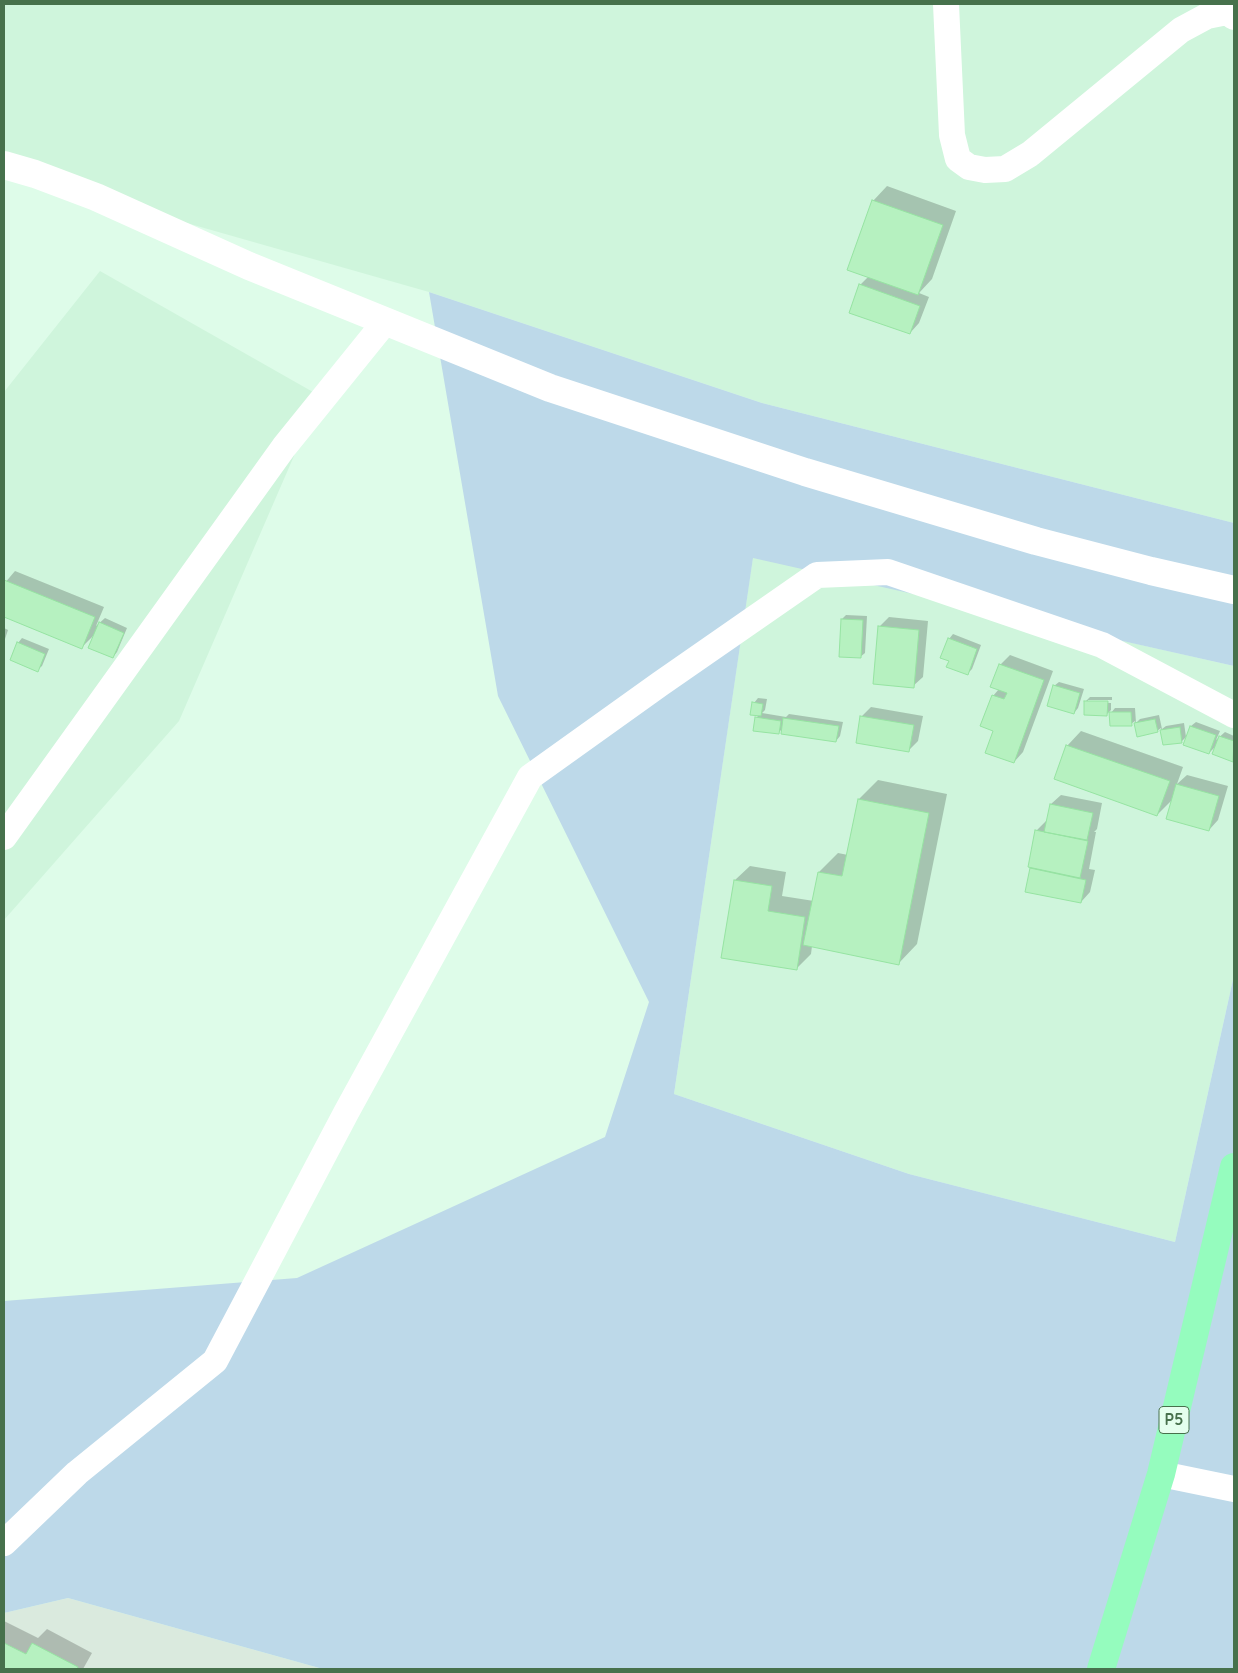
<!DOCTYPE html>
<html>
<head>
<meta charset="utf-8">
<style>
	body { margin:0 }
	#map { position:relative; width:1238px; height:1673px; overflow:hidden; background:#defce9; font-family:Quicksand,sans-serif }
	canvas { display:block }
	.frame { position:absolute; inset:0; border:5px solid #47714c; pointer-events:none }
</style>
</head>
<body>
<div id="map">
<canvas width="1238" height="1673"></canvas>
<div class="frame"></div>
</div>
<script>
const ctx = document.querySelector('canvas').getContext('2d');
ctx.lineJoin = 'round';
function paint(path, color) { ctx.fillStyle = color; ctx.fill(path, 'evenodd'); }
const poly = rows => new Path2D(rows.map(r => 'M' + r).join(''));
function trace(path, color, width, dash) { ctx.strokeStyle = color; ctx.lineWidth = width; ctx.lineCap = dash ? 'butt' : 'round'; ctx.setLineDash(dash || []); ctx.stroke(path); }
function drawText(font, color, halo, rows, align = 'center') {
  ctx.font = font + ' Quicksand,sans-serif'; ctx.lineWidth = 4; ctx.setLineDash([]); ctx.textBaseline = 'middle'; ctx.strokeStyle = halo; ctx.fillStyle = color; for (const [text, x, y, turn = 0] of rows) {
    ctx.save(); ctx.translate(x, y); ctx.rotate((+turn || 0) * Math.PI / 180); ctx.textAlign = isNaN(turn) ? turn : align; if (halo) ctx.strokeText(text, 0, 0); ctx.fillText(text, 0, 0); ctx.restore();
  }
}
paint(poly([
	[4,4,1234,4,1234,523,762,403,429,292,4,171],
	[100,271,320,396,179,721,4,920,4,392],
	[753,557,1234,666,1234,975,1175,1242,909,1174,674,1094]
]), '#cff5dc');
paint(poly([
	[68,1598,323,1669,4,1669,4,1613]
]), '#daeade');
paint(poly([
	[429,292,762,403,1234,523,1234,666,753,558,674,1094,909,1174,1175,1242,1234,975,1234,1669,323,1669,68,1598,4,1613,4,1301,297,1278,605,1137,649,1002,498,696]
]), '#bdd9e9');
paint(poly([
	[887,186,956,211,932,279,919,293,929,297,919,323,910,333,860,285,869,276,873,201],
	[15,571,104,607,96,626,105,618,127,628,117,652,113,657,95,634,82,647,4,615,4,584],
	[846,615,867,616,865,653,860,657,842,619],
	[889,617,928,621,923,677,913,686,879,627],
	[4,628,8,630,4,642],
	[953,634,981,645,972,669,967,674,951,660,949,639],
	[22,638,49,649,42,666,37,670,18,643],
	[1010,655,1053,671,1023,752,1014,762,995,730,993,696,999,689,1000,665],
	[1059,682,1084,689,1078,708,1074,713,1054,686],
	[1090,697,1112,697,1112,700,1088,700,1088,702,1111,703,1111,713,1115,708,1135,708,1136,723,1140,719,1159,715,1162,729,1166,726,1184,723,1186,737,1181,742,1164,744,1161,728,1157,731,1138,735,1135,721,1131,724,1111,725,1111,710,1107,714,1086,701],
	[758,698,767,699,765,710,762,713,786,717,789,714,843,722,840,736,836,741,783,728,778,733,756,718,759,715,754,703],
	[871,707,923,716,918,741,908,751,862,716],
	[1196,722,1220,731,1216,740,1225,732,1234,736,1234,759,1233,760,1217,745,1209,753,1185,744,1191,726],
	[1081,731,1183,767,1177,784,1187,775,1228,786,1218,820,1209,830,1173,799,1157,815,1067,746],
	[878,780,947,794,917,944,898,964,812,946,811,954,796,969,735,880,750,866,786,872,782,896,814,901,819,872,838,853,848,855,859,799],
	[1061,795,1102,803,1097,829,1094,832,1096,832,1089,869,1095,870,1090,892,1081,902,1027,891,1036,831,1046,821,1048,822,1051,804],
	[4,1621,38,1638,47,1629,92,1653,83,1669,4,1669]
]), '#0003');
const building = poly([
	[872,200,943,225,918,295,847,270,872,200],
	[859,284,920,306,910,334,849,313,859,284],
	[4,580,95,617,82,649,4,617,4,580],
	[841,619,863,620,861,658,839,657,841,619],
	[99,622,124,633,113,658,88,648,99,622],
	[878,626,919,630,914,688,873,684,878,626],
	[948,638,977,649,968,675,946,667,949,661,940,658,948,638],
	[17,642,45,654,38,672,10,660,17,642],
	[999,664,1044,680,1014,763,985,753,993,731,980,726,992,695,1004,699,1007,693,990,687,999,664],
	[1053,685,1080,693,1074,714,1047,706,1053,685],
	[1084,701,1108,701,1107,716,1084,715,1084,701],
	[752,702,763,704,761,716,750,715,752,702],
	[1109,712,1131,712,1132,726,1110,726,1109,712],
	[860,716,914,725,909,752,856,743,860,716],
	[755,717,781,721,779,734,753,731,755,717],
	[783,718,839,726,836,742,781,734,783,718],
	[1155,719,1158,732,1137,737,1134,723,1155,719],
	[1190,726,1216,735,1209,754,1183,745,1190,726],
	[1180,727,1182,743,1163,745,1160,730,1180,727],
	[1219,736,1234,741,1233,762,1212,754,1219,736],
	[1066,745,1170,781,1157,816,1054,779,1066,745],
	[1176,784,1219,796,1209,831,1166,819,1176,784],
	[858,799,929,813,899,965,803,945,818,872,842,876,858,799],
	[1050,804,1093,813,1087,840,1044,832,1050,804],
	[1035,830,1088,841,1080,878,1028,867,1035,830],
	[1030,868,1086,880,1081,903,1025,892,1030,868],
	[734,880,772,886,768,911,805,917,797,970,721,958,734,880],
	[4,1643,26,1654,32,1643,78,1667,77,1669,4,1669,4,1643]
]);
paint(building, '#b6f1c0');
trace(building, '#96e4a2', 1);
trace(poly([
	[946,4,952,135,958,159,969,167,985,170,1005,169,1030,154,1181,30,1207,16,1227,12,1234,17],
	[4,837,284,447,385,322],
	[1161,1474,1234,1489],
	[4,1543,77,1473,215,1361,347,1111,530,777,660,684,817,575,888,572,1102,645,1234,715]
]), '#fff', 26);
trace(poly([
	[4,165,35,174,96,197,249,266,550,388,805,472,1036,541,1151,571,1234,590]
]), '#fff', 28);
trace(poly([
	[1101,1669,1161,1474,1234,1167]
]), '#95fcbe', 28);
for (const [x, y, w] of [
	[1174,1420,30]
]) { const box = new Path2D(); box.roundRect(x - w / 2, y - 13.5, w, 27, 4); ctx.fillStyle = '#e4ffee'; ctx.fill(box); trace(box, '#47714c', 1); }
drawText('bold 16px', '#47714c', null, [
	["P5",1174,1420]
]);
</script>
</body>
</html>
